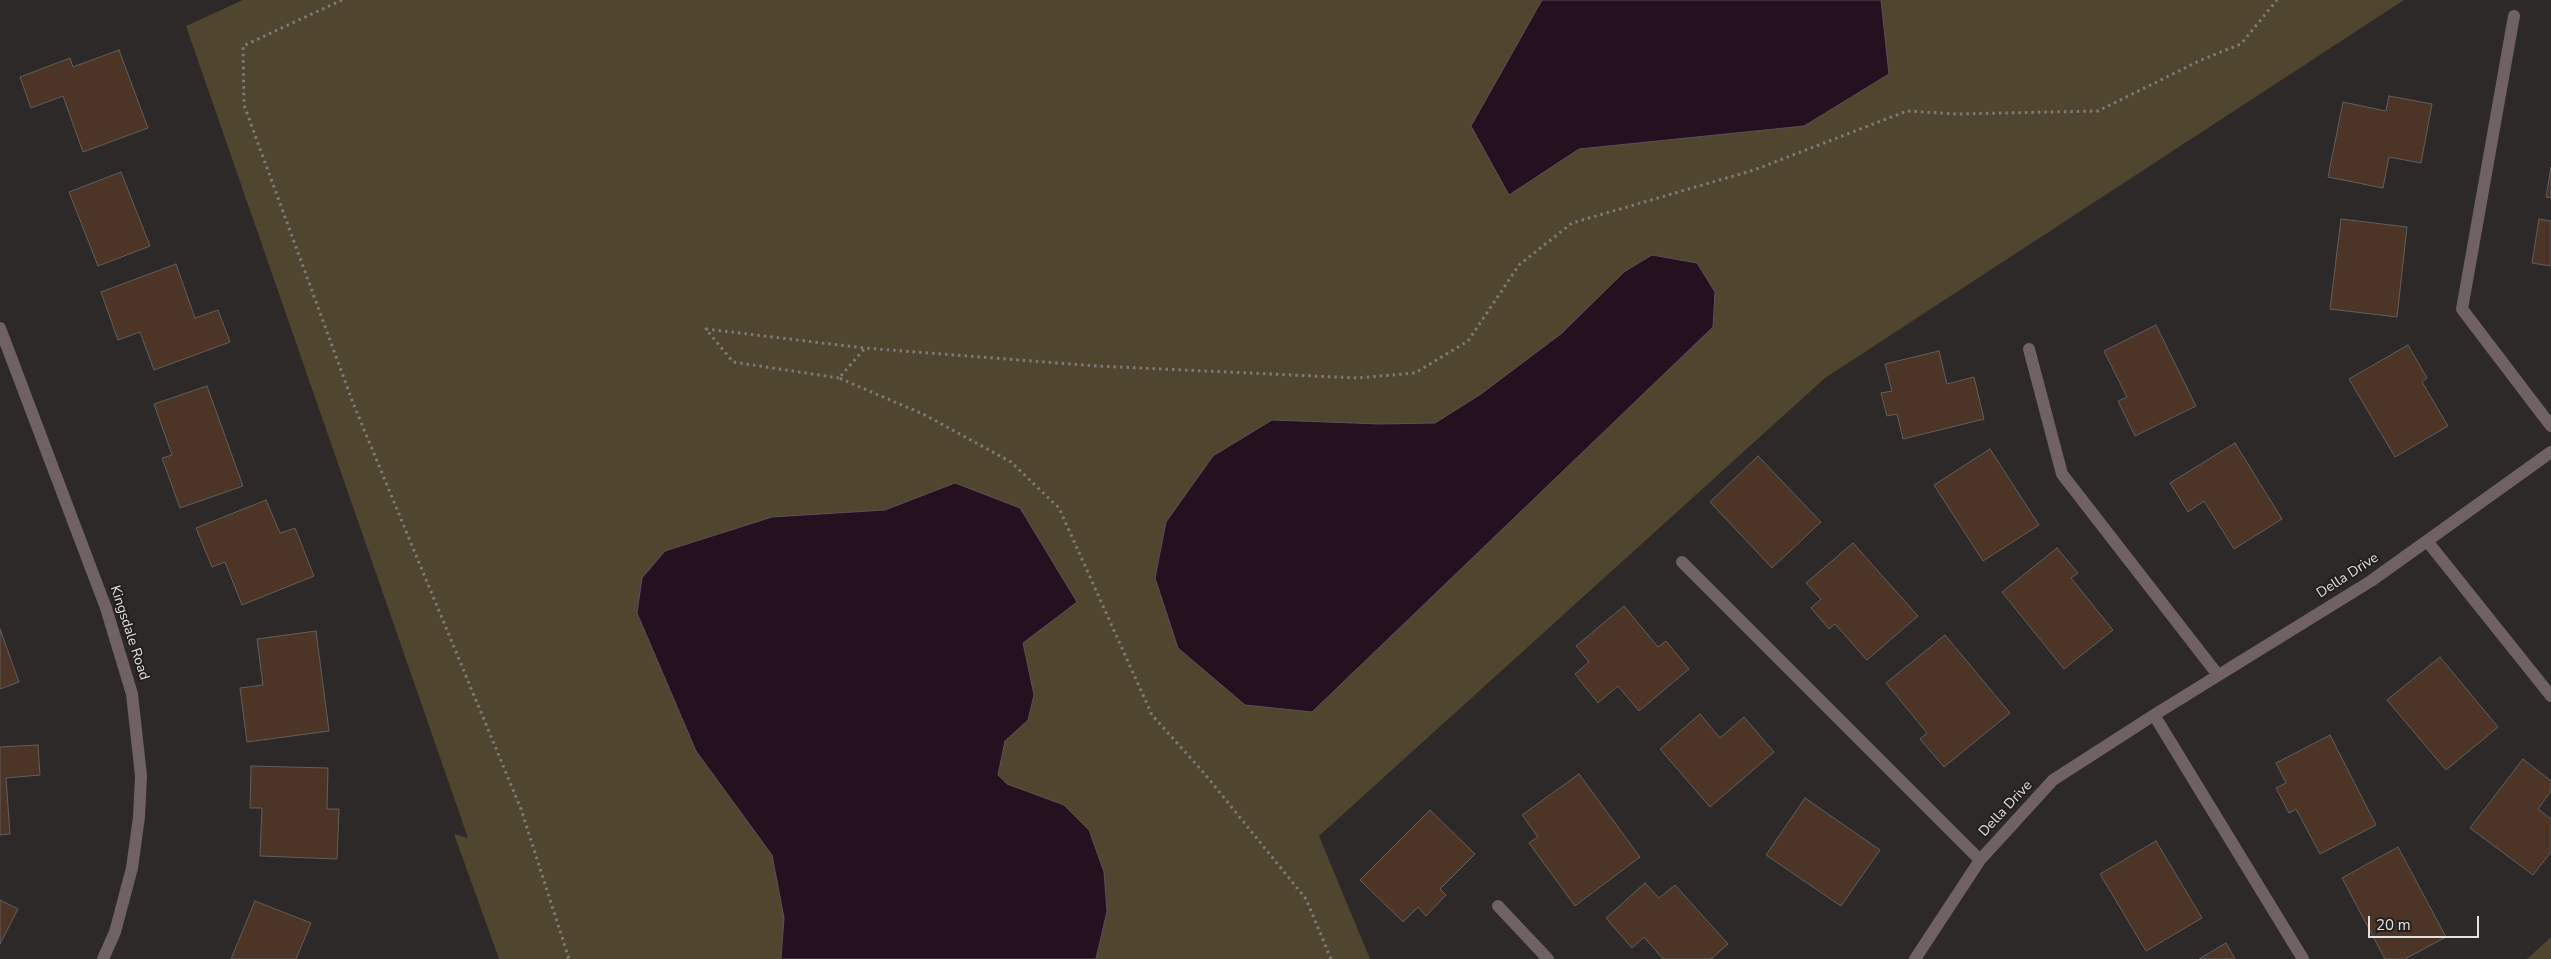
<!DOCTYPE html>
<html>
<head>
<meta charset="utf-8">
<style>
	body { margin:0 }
	#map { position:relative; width:2551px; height:959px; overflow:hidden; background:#2c2928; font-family:"Nunito Sans",sans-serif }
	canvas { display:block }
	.scale { position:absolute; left:2368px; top:916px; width:111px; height:22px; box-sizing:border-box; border:2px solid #e3e1e1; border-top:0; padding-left:6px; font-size:15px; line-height:18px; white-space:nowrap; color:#e3e1e1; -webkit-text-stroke:4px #231f1f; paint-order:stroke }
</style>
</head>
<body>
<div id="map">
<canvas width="2551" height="959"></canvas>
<div class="scale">20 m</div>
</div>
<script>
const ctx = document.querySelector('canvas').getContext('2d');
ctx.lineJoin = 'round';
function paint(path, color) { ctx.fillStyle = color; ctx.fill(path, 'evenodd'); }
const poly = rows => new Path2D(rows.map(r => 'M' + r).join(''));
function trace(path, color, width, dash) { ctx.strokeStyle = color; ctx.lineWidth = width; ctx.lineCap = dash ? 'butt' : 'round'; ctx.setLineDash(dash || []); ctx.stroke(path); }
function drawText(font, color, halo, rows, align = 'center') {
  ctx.font = font + ' "Nunito Sans",sans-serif'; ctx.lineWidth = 4; ctx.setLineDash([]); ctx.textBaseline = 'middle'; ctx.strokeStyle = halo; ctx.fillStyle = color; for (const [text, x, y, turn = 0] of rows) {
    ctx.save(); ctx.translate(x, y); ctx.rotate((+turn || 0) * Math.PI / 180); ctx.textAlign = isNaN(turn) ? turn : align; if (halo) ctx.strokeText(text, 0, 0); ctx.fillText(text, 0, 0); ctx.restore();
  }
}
paint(poly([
	[243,0,2404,0,1825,378,1319,836,1370,959,499,959,454,834,468,838,186,26],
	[2551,937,2551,959,2527,959]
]), '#50452f');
const water = poly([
	[1542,0,1881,0,1889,74,1804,126,1579,149,1509,195,1471,126,1542,0],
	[1652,255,1697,263,1715,292,1713,327,1312,712,1245,705,1178,648,1155,578,1166,522,1213,456,1272,420,1380,424,1435,423,1481,394,1562,333,1624,272,1652,255],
	[955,483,1020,508,1077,602,1023,643,1034,695,1028,720,1005,741,998,775,1007,784,1064,805,1089,830,1104,872,1107,911,1096,959,781,959,784,918,772,855,696,751,637,613,642,578,665,551,772,517,885,510,955,483]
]);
paint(water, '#24101f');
trace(water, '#5d4f59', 1);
const building = poly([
	[119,50,148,128,83,152,63,96,31,108,20,77,70,58,73,67,119,50],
	[2389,96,2432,104,2421,163,2389,157,2383,188,2328,177,2343,102,2386,111,2389,96],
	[2551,167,2551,198,2546,197,2551,167],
	[121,172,150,246,98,266,69,192,121,172],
	[2341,219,2407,227,2397,317,2330,309,2341,219],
	[2539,219,2551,221,2551,266,2532,263,2539,219],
	[176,264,195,318,218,310,230,342,154,370,140,332,118,340,101,292,176,264],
	[2156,325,2196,406,2135,436,2118,401,2127,397,2104,351,2156,325],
	[2408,345,2427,378,2422,382,2448,426,2395,457,2349,379,2408,345],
	[1939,351,1947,384,1974,377,1984,419,1903,439,1897,414,1887,416,1881,393,1892,391,1885,364,1939,351],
	[207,386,243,486,180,508,162,458,172,455,154,404,207,386],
	[2235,443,2282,519,2234,549,2204,501,2188,512,2170,483,2235,443],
	[1990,449,2039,525,1983,561,1934,485,1990,449],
	[1758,456,1821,522,1772,568,1710,502,1758,456],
	[266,500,280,533,295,528,314,576,242,605,225,562,212,567,196,528,266,500],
	[1853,543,1918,616,1867,660,1835,624,1829,629,1811,608,1821,599,1806,583,1853,543],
	[2057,548,2078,573,2071,578,2113,630,2064,669,2002,592,2057,548],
	[1624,606,1658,647,1666,641,1689,669,1639,711,1618,686,1598,703,1575,674,1589,662,1576,646,1624,606],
	[0,629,19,682,0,689,0,629],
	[316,631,329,731,247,742,240,688,263,685,257,639,316,631],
	[1945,635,2010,713,1944,767,1920,739,1927,733,1886,683,1945,635],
	[2440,657,2498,727,2446,770,2387,700,2440,657],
	[1700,714,1720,738,1744,717,1774,752,1710,807,1660,749,1700,714],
	[2330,735,2376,825,2320,854,2296,809,2289,813,2276,788,2286,783,2276,763,2330,735],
	[38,745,40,775,6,778,10,834,0,835,0,747,38,745],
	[2523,759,2551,781,2551,791,2538,809,2551,819,2551,852,2533,875,2470,828,2523,759],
	[251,766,328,768,327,809,339,809,337,859,260,856,262,808,250,808,251,766],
	[1579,774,1640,857,1575,906,1529,843,1538,837,1522,815,1579,774],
	[1805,798,1880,850,1841,906,1766,855,1805,798],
	[1430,810,1475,854,1440,889,1446,895,1426,916,1418,907,1403,922,1360,880,1430,810],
	[2156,841,2202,918,2146,951,2100,874,2156,841],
	[2398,847,2446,937,2405,959,2385,959,2342,878,2398,847],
	[1645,883,1659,898,1675,885,1728,944,1711,959,1663,959,1644,937,1632,948,1606,918,1645,883],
	[0,900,18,909,0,944,0,900],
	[255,901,311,923,296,959,231,959,255,901],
	[2226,943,2235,959,2199,959,2226,943]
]);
paint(building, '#4c3526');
trace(building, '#625f5d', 1);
trace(poly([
	[342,0,243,46,244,105,353,403,521,809,569,959],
	[839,378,733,362,706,329,864,348],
	[1331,959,1306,899,1204,773,1152,715,1059,508,1011,462,925,415,839,378,865,348,1097,366,1357,378,1415,373,1468,341,1519,265,1572,223,1754,170,1907,111,1957,114,2098,111,2201,60,2241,44,2277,0]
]), '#7d7b7a', 3, [2.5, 4]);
trace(poly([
	[2514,16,2462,309,2551,426],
	[0,328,106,608,132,694,141,776,139,817,132,868,115,932,103,959],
	[2029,349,2062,474,2218,675],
	[2427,541,2551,696],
	[1682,562,1980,860],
	[2154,715,2303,959],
	[1498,906,1548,959],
	[1915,959,1980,860,2053,780,2154,715,2371,581,2551,452]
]), '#6f6164', 12);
drawText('14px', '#e3e1e1', '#231f1f', [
	["Della Drive",2348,576,-33],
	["Kingsdale Road",129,633,72],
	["Della Drive",2006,809,-47]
]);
</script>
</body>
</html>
